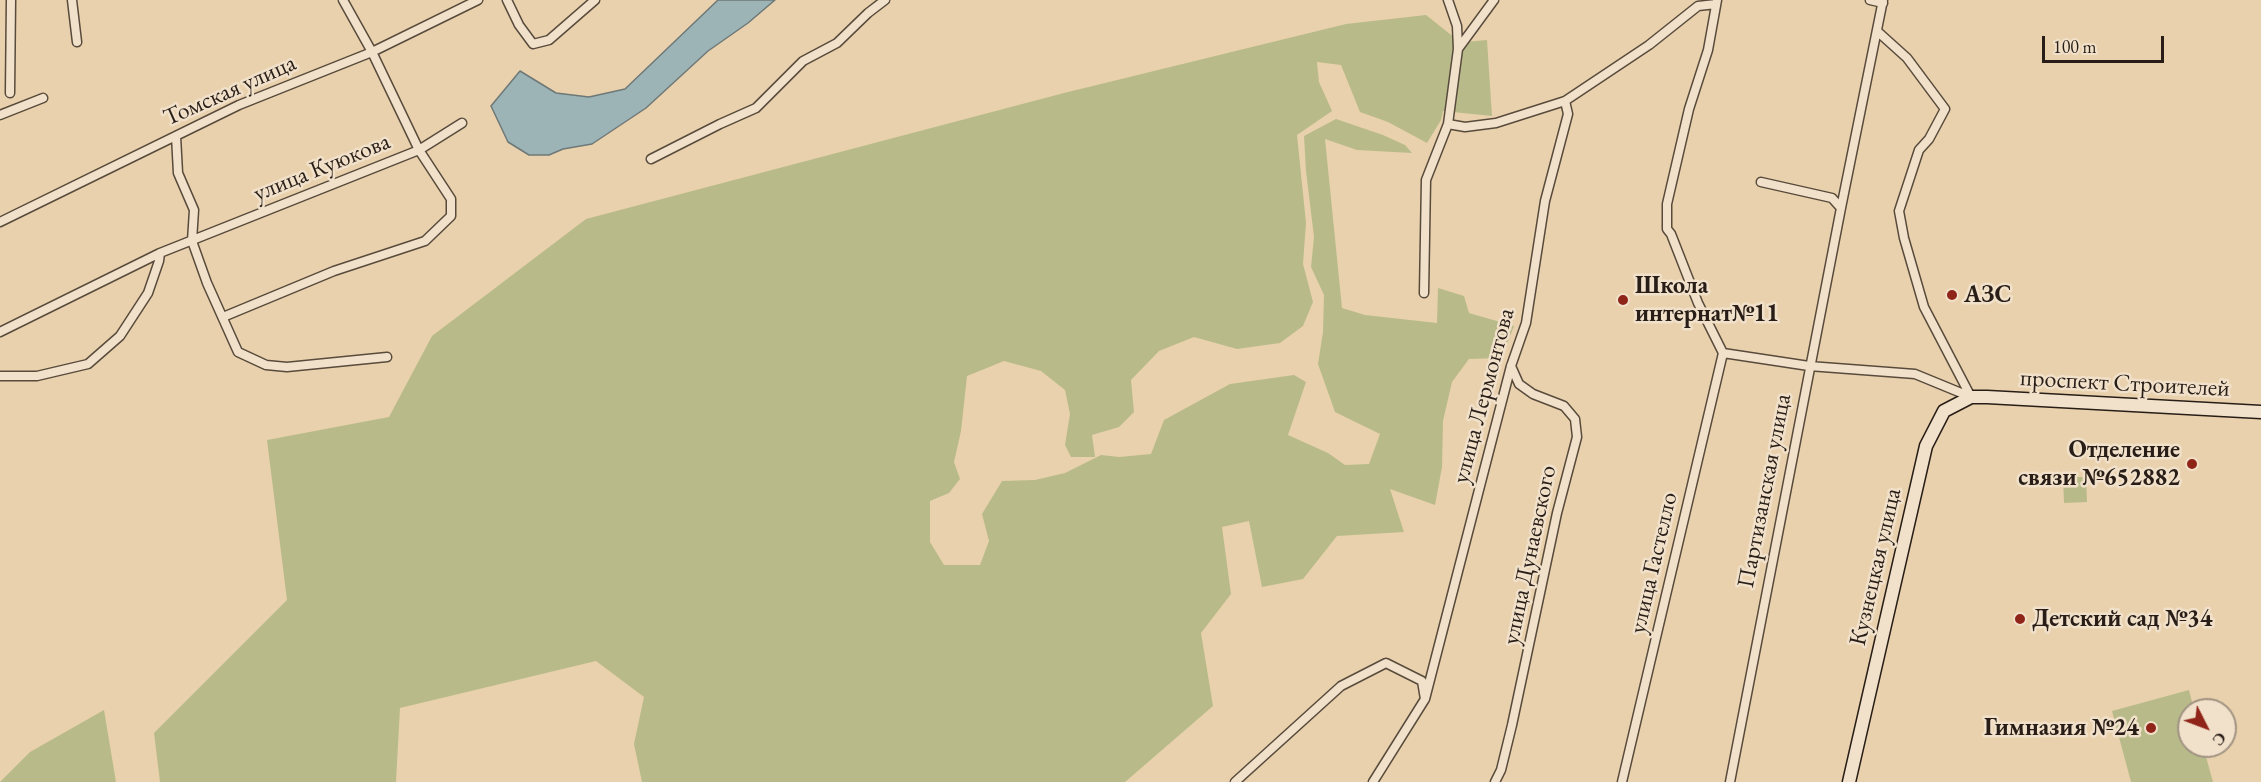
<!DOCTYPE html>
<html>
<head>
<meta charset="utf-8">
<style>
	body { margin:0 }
	#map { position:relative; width:2261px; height:782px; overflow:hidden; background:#e9d1ad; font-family:"EB Garamond",serif }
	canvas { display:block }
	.north { position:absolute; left:2177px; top:698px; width:60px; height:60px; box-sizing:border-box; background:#f1e1ca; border:2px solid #a19382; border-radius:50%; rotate:132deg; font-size:16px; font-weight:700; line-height:24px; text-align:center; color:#281e17 }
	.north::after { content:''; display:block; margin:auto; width:21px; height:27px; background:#8f2418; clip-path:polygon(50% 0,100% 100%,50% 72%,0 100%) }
	.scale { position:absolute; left:2042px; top:36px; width:122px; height:27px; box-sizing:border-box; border:3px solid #281e17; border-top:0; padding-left:8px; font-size:18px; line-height:21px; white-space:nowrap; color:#281e17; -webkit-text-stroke:4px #f1e1ca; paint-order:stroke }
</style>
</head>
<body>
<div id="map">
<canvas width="2261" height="782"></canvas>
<div class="north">С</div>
<div class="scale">100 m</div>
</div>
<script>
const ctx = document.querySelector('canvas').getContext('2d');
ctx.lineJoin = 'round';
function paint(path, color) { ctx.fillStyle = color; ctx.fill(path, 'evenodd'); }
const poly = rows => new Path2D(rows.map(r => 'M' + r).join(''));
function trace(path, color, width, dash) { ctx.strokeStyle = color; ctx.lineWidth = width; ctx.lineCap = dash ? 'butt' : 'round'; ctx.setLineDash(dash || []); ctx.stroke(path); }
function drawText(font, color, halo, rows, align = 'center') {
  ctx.font = font + ' "EB Garamond",serif'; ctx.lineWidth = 5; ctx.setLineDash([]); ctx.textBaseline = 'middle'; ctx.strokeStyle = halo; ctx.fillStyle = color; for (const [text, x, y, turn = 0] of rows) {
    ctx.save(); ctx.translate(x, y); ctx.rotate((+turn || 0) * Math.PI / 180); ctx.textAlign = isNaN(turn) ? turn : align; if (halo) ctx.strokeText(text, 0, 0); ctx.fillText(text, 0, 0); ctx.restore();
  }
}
paint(poly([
	[1426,15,1455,38,1454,43,1487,40,1492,116,1443,111,1441,120,1427,143,1388,122,1360,112,1341,65,1317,62,1319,82,1332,111,1297,135,1306,223,1303,264,1313,302,1303,326,1280,343,1237,349,1194,337,1159,351,1131,380,1134,412,1119,427,1092,435,1095,457,1071,457,1065,445,1070,414,1065,390,1041,371,1004,361,967,376,961,431,954,462,960,479,949,493,930,501,930,542,944,565,980,565,989,541,982,514,1002,481,1035,480,1065,473,1101,455,1119,457,1151,454,1164,420,1230,384,1294,375,1306,382,1288,435,1328,453,1345,465,1369,464,1380,434,1335,412,1318,364,1323,332,1324,295,1311,267,1314,237,1306,171,1304,136,1336,119,1383,135,1405,145,1412,153,1357,150,1325,139,1342,308,1365,315,1437,323,1438,288,1464,296,1469,313,1514,326,1501,358,1469,359,1452,382,1443,421,1442,467,1435,505,1390,489,1404,532,1337,536,1303,579,1262,587,1249,521,1222,527,1231,594,1201,633,1213,706,1125,782,642,782,634,744,644,697,596,661,400,708,396,782,160,782,154,733,287,600,267,440,389,417,432,336,586,219,1064,93,1346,24],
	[2063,477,2086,477,2087,502,2064,503],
	[2189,690,2194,710,2189,710,2189,746,2203,746,2213,782,2131,782,2112,711],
	[104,710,116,782,0,782,30,752]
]), '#b8bb89');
const water = poly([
	[718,0,775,0,748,23,708,51,646,108,592,144,563,149,549,155,529,155,508,142,491,106,520,71,556,93,589,97,625,89,718,0]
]);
paint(water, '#9db4b7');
trace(water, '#6e7877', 1.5);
const street = poly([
	[72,0,77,42],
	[507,0,519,25,533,44,549,40,595,0],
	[1448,0,1457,26,1458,49,1448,124,1465,127,1496,123,1565,101,1649,45,1698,6,1716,4],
	[1717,0,1708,50,1689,109,1667,204,1667,229,1671,234,1698,303,1723,353],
	[1870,0,1883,3],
	[1877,31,1907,58,1945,109,1929,139,1919,150,1899,211,1904,238,1924,307,1971,397],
	[1458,49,1494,0],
	[10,93,11,0],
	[0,115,43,98],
	[176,136,178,173,194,210,192,241,207,283,238,352,266,365,287,367,387,357],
	[651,159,720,124,756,108,803,61,837,43,868,13,885,0],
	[1841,208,1883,0],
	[0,222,239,105,372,52,478,0],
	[1424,293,1426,180,1448,124],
	[223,317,334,271,425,241,451,216,451,199,419,150,372,52,343,0],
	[0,332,160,253,419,150,462,123],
	[1723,353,1809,366,1915,374,1971,397],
	[0,376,37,376,88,364,120,336,148,293,159,261,160,253],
	[1425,699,1511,366,1526,323,1545,201,1568,114,1565,101],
	[1235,782,1341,686,1386,663,1422,681,1425,699,1373,782],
	[1495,782,1501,770,1512,725,1557,513,1577,437,1575,419,1564,406,1533,394,1519,384,1511,366],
	[1622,782,1723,353],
	[1730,782,1841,208,1832,198,1761,182]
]);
const secondary = poly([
	[1849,782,1926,446,1944,411,1971,397,1987,397,2261,412]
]);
trace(street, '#584b3c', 11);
trace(secondary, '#281e17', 15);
trace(street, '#f1e1ca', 8);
trace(secondary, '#f1e1ca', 12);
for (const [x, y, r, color] of [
	[1952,295,6,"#8f2418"],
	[1623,300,6,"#8f2418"],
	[2192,464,6,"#8f2418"],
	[2020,619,6,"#8f2418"],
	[2151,728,6,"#8f2418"]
]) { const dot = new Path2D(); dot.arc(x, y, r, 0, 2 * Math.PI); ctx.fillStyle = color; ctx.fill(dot); trace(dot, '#f1e1ca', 2); }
drawText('24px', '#281e17', '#f1e1ca', [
	["Томская улица",230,91,-24],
	["улица Куюкова",322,168,-22],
	["проспект Строителей",2125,384,3],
	["улица Лермонтова",1484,396,-75],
	["Партизанская улица",1765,491,-79],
	["улица Дунаевского",1530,555,-78],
	["улица Гастелло",1654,563,-77],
	["Кузнецкая улица",1876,567,-77]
]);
drawText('bold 24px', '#281e17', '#f1e1ca', [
	["Школа",1635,286],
	["интернат№11",1635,314],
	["АЗС",1964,295],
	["Отделение",2180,450,"right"],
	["связи №652882",2180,478,"right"],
	["Детский сад №34",2032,619],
	["Гимназия №24",2139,728,"right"]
], 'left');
</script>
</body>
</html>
